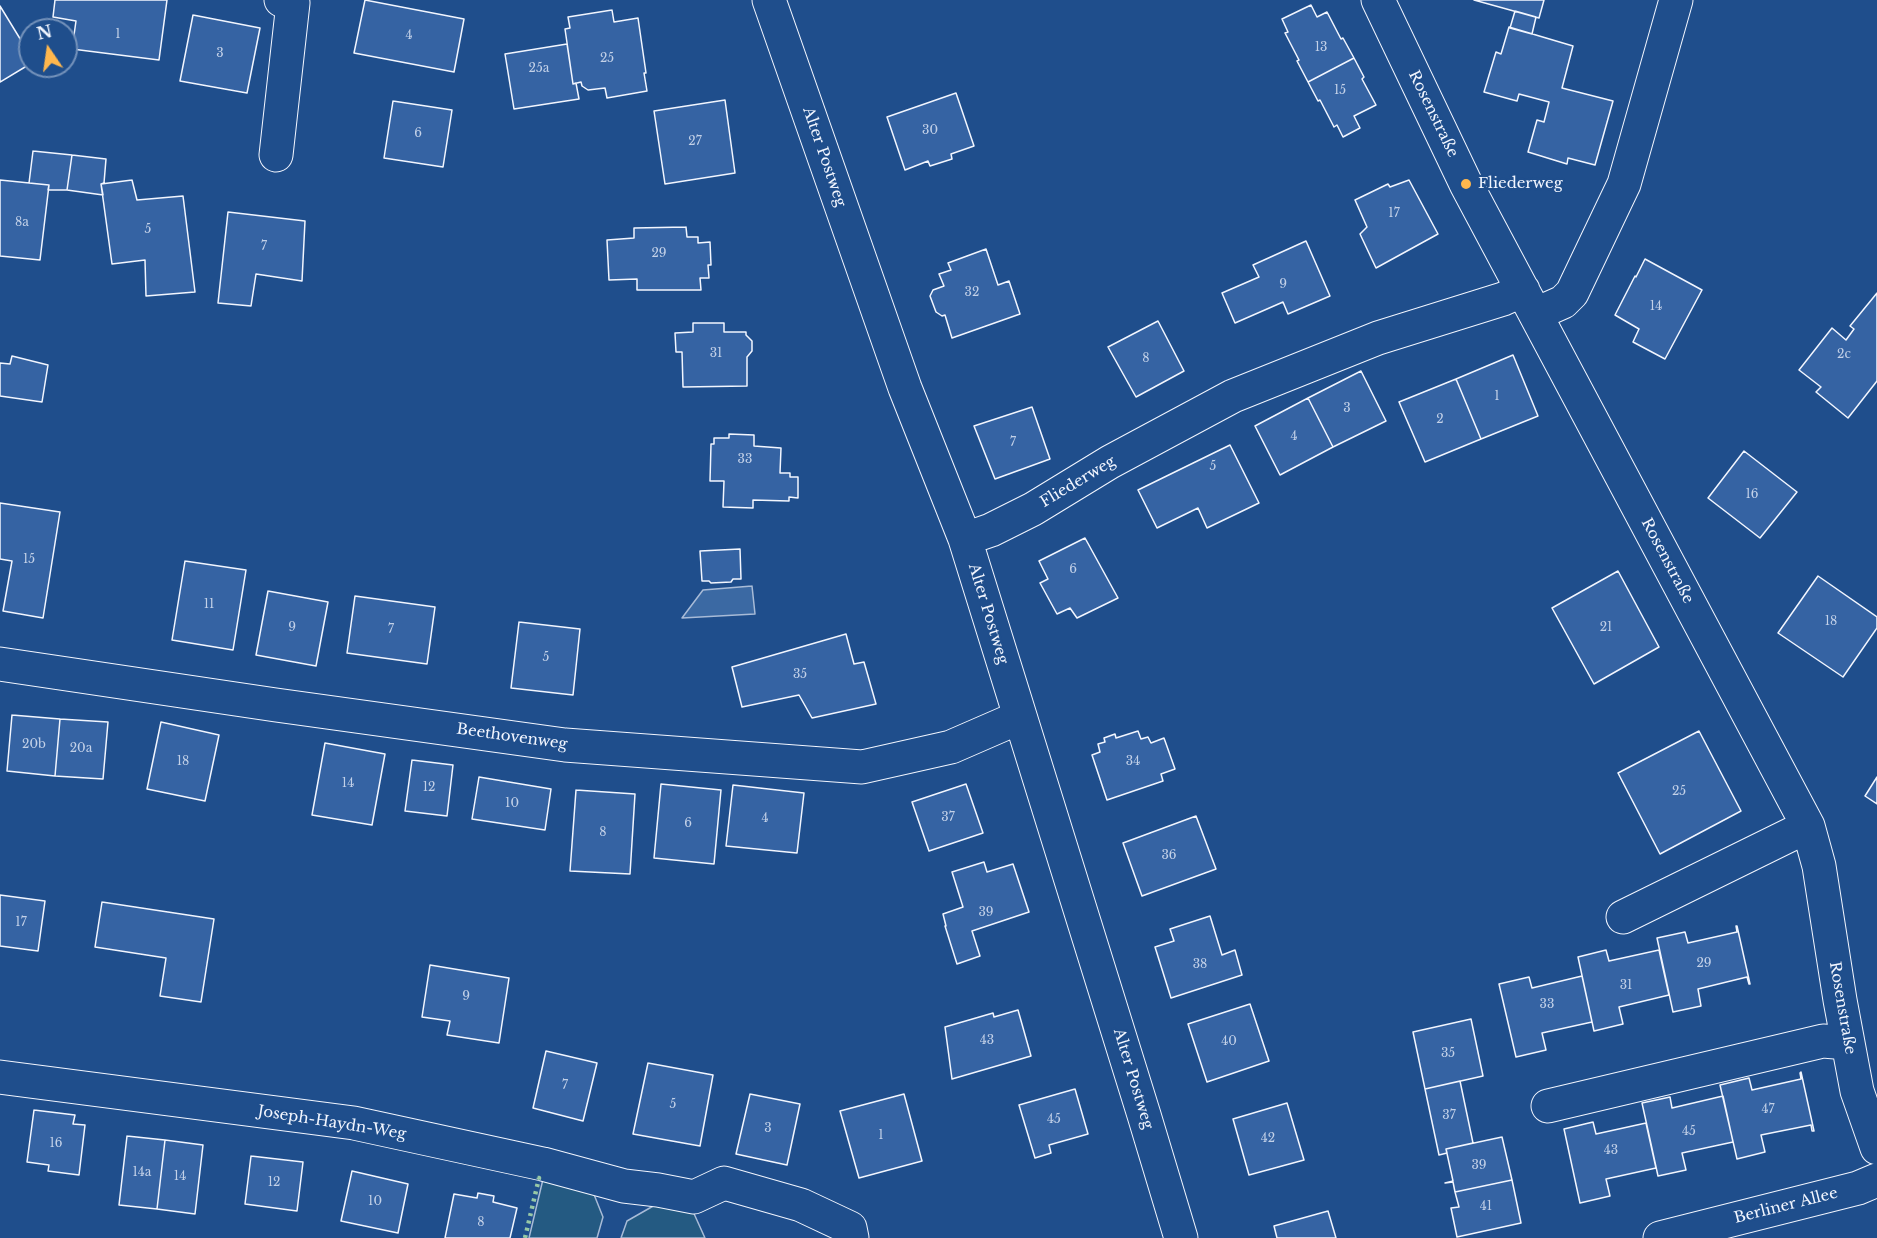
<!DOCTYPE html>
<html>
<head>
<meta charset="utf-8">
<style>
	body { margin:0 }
	#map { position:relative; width:1877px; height:1238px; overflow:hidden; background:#1f4e8c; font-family:"Libre Baskerville",serif }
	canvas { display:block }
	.north { position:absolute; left:18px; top:18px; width:60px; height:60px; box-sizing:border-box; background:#1f4e8c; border:2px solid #7391ba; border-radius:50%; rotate:347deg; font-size:16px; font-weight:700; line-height:24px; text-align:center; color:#f2f6ff }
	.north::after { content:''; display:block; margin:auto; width:21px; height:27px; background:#ffb74d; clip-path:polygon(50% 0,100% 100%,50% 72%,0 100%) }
</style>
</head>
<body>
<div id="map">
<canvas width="1877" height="1238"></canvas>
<div class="north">N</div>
</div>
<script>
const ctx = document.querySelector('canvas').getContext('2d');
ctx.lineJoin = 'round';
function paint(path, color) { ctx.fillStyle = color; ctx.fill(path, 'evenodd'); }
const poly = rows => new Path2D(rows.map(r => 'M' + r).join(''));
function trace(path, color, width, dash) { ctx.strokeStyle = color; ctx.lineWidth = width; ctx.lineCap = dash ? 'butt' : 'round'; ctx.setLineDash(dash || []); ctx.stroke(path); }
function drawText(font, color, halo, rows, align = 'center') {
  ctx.font = font + ' "Libre Baskerville",serif'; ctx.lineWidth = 4.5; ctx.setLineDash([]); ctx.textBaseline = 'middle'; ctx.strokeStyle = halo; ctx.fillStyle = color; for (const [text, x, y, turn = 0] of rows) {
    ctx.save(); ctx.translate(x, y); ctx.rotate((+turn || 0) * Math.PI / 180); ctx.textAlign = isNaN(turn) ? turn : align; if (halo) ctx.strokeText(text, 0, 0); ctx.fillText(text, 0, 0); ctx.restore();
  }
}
const green = poly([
	[544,1175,591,1187,603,1217,597,1238,529,1238,544,1175],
	[662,1201,691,1207,705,1238,621,1238,627,1221,662,1201]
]);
paint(green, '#245a82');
trace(green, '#a8bbd7', 1.5);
const water = poly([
	[752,586,755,614,682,618,703,590,752,586]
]);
paint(water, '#3b69a3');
trace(water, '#a8bbd7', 1.5);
const building = poly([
	[55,0,167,0,159,60,72,49,76,21,53,17,55,0],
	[365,0,464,19,454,72,354,53,365,0],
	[1474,0,1544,0,1539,18,1474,0],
	[1311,5,1317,17,1327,12,1341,39,1343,38,1354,58,1308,82,1297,61,1299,60,1285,33,1288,32,1282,19,1311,5],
	[0,6,30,55,30,64,0,82,0,6],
	[612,10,614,22,638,18,646,73,644,73,647,91,607,98,605,88,588,90,582,86,581,82,573,84,565,29,570,28,568,17,612,10],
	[1515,11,1536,17,1532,34,1510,28,1515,11],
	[193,15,260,28,247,93,180,81,193,15],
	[1509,27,1573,46,1562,88,1613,101,1595,165,1568,158,1567,164,1528,152,1537,120,1544,122,1549,102,1519,94,1517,101,1484,92,1496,52,1501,54,1509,27],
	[567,44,573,84,576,83,579,99,514,109,505,54,567,44],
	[1354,58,1364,77,1362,79,1376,105,1354,116,1360,128,1343,137,1337,125,1334,127,1320,100,1318,101,1308,82,1354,58],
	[956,93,974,146,951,154,952,159,930,166,928,161,905,170,887,117,956,93],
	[725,100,735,173,665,184,654,111,725,100],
	[393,101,452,110,443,167,384,158,393,101],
	[33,151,72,155,67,190,48,190,49,185,29,183,33,151],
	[72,155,106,159,104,183,101,184,103,195,67,190,72,155],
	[0,180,49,185,40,260,0,256,0,180],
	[132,180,137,200,183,196,195,292,146,296,145,260,112,264,101,184,132,180],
	[1409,180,1438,234,1376,268,1360,234,1367,227,1355,200,1388,184,1390,187,1409,180],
	[228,212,305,221,302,281,256,274,251,306,218,303,228,212],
	[686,227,687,237,698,237,698,243,710,242,711,265,708,265,709,278,700,278,701,290,637,290,637,279,609,280,607,240,634,238,634,228,686,227],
	[1306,241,1330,296,1288,314,1283,302,1235,323,1222,293,1259,277,1253,265,1306,241],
	[986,249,998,285,1009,281,1020,314,952,338,945,315,942,316,936,312,930,296,933,290,944,286,939,274,951,270,948,263,986,249],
	[1645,259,1702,290,1665,359,1633,342,1639,329,1615,315,1635,276,1636,277,1645,259],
	[1877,293,1877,381,1848,418,1816,392,1821,387,1799,370,1832,328,1846,340,1854,329,1850,326,1877,293],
	[1158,321,1184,371,1136,397,1108,347,1158,321],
	[693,323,724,323,724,332,746,332,746,335,752,341,752,351,747,357,747,386,683,387,682,352,676,352,675,333,693,332,693,323],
	[1513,355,1538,416,1481,439,1456,379,1513,355],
	[12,356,48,365,42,402,0,396,0,363,10,364,12,356],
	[1361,371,1386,421,1333,447,1308,398,1361,371],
	[1456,379,1481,439,1425,462,1399,402,1456,379],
	[1308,398,1333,447,1280,475,1255,426,1308,398],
	[1032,407,1050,459,995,479,974,426,1032,407],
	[729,434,754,435,754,446,781,448,780,473,790,473,790,477,798,477,798,498,789,497,789,501,753,500,753,508,723,507,724,481,710,481,711,444,714,444,714,438,729,438,729,434],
	[1230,445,1259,503,1207,528,1198,508,1157,528,1138,490,1230,445],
	[1744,451,1797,492,1760,538,1708,498,1744,451],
	[0,503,60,512,43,618,3,611,12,561,0,559,0,503],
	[1085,538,1118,598,1077,618,1070,608,1057,614,1040,583,1048,579,1039,561,1085,538],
	[740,549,741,579,733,579,731,582,711,583,709,581,702,581,700,551,740,549],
	[185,561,246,570,233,650,172,640,185,561],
	[1618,571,1659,647,1594,684,1552,608,1618,571],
	[1818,576,1877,617,1877,628,1843,677,1778,633,1818,576],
	[268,591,328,602,316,666,256,655,268,591],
	[355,596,435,607,427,664,347,653,355,596],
	[519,622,580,629,573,695,511,688,519,622],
	[846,634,854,664,864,662,876,704,812,718,799,695,742,707,732,667,846,634],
	[12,715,60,719,55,776,7,771,12,715],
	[60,719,108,722,103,779,55,776,60,719],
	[161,722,219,735,205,801,147,789,161,722],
	[1138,731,1141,739,1148,737,1151,743,1164,738,1175,769,1161,774,1163,781,1107,800,1092,755,1100,752,1098,744,1105,742,1104,738,1115,734,1116,738,1138,731],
	[1699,731,1741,811,1660,854,1618,773,1699,731],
	[325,743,385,754,372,825,312,815,325,743],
	[412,760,453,765,447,816,405,811,412,760],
	[479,777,551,789,545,830,472,819,479,777],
	[1877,777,1877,804,1865,796,1877,777],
	[661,784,721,790,714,864,654,858,661,784],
	[966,784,983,833,929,851,912,802,966,784],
	[733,785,804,793,797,853,726,846,733,785],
	[576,790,635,794,630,874,570,871,576,790],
	[1196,816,1216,869,1142,896,1123,843,1196,816],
	[984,862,987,872,1013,864,1029,912,972,931,980,956,957,964,945,926,946,926,943,914,963,907,952,872,984,862],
	[0,895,45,901,38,951,0,946,0,895],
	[102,902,214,919,201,1002,160,996,166,958,95,947,102,902],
	[1210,916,1222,955,1235,950,1242,975,1171,998,1155,947,1174,941,1170,929,1210,916],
	[1736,926,1737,926,1750,984,1749,984,1747,977,1698,989,1701,1006,1673,1012,1657,938,1685,932,1688,943,1737,932,1736,926],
	[1606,950,1609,961,1659,950,1669,995,1619,1007,1623,1024,1594,1031,1578,957,1606,950],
	[430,965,509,978,499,1043,447,1035,450,1021,422,1017,430,965],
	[1582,976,1592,1022,1542,1033,1546,1050,1516,1057,1499,984,1529,977,1532,988,1582,976],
	[1250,1004,1269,1061,1207,1082,1188,1024,1250,1004],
	[1018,1010,1031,1056,952,1079,945,1027,993,1013,994,1017,1018,1010],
	[1471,1019,1483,1076,1425,1089,1413,1032,1471,1019],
	[546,1051,597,1063,583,1121,533,1108,546,1051],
	[648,1063,713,1075,700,1146,633,1134,648,1063],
	[1801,1072,1814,1131,1812,1131,1811,1125,1761,1135,1765,1152,1737,1159,1720,1085,1749,1078,1752,1090,1801,1079,1800,1073,1801,1072],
	[1460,1081,1473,1143,1446,1149,1447,1153,1439,1155,1425,1089,1460,1081],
	[1075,1089,1088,1134,1049,1145,1051,1153,1035,1158,1019,1105,1075,1089],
	[750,1094,800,1104,787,1165,736,1154,750,1094],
	[904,1094,922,1161,859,1178,840,1111,904,1094],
	[1723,1096,1733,1142,1682,1153,1686,1170,1658,1176,1642,1103,1670,1097,1672,1108,1723,1096],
	[1287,1103,1304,1160,1249,1175,1233,1119,1287,1103],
	[34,1110,75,1115,73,1124,85,1125,79,1175,48,1171,49,1165,27,1162,34,1110],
	[1593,1122,1596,1134,1646,1123,1656,1168,1606,1179,1610,1196,1580,1203,1564,1129,1593,1122],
	[127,1136,165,1140,157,1209,119,1205,127,1136],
	[1502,1137,1512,1180,1455,1192,1453,1182,1445,1183,1453,1181,1446,1149,1502,1137],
	[165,1140,203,1145,195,1214,157,1209,165,1140],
	[251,1156,303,1162,297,1211,245,1204,251,1156],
	[352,1171,408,1184,398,1233,341,1221,352,1171],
	[1512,1180,1521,1223,1457,1237,1451,1208,1459,1207,1455,1192,1512,1180],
	[478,1193,494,1196,493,1202,517,1208,510,1238,445,1238,454,1194,477,1198,478,1193],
	[1328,1211,1336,1238,1277,1238,1274,1226,1328,1211]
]);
paint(building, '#3563a3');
trace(building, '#f2f6ff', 1.5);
const minor = poly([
	[769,0,905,388,965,539,1144,1115,1181,1238],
	[1378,0,1466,184,1808,826,1819,866,1840,1000,1857,1091,1877,1148],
	[276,155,293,3,281,0],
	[1536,314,1563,302,1572,293,1624,184,1676,0],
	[965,539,991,530,1033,509,1110,462,1233,396,1378,338,1503,299,1523,290],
	[0,664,276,705,565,745,862,767,951,747,1020,717],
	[1623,917,1808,826],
	[0,1077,354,1123,543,1164,624,1186,658,1190,694,1197,724,1183,801,1205,850,1228,852,1238],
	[1548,1106,1823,1041,1848,1043],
	[1660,1238,1858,1188,1877,1180]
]);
trace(minor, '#f2f6ff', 35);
trace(minor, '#1f4e8c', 33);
trace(poly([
	[525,1238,539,1178,537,1178]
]), '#97c8a6', 4.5, [3, 4.5]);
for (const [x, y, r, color] of [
	[1466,184,6,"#ffb74d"]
]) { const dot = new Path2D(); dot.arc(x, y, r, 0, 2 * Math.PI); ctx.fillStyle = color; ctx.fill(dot); trace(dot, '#1f4e8c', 2); }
drawText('12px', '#c3d1e8', null, [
	["1",118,35],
	["4",409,36],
	["13",1321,48],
	["3",220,54],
	["25",607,59],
	["25a",539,69],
	["15",1340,91],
	["30",930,131],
	["6",418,134],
	["27",695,142],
	["17",1394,214],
	["8a",22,223],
	["5",148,230],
	["7",264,247],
	["29",659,254],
	["9",1283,285],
	["32",972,293],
	["14",1656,307],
	["31",716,354],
	["2c",1844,355],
	["8",1146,359],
	["1",1497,397],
	["3",1347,409],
	["2",1440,420],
	["4",1294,437],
	["7",1013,443],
	["33",745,460],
	["5",1213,467],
	["16",1752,495],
	["15",29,560],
	["6",1073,570],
	["11",209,605],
	["18",1831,622],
	["9",292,628],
	["21",1606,628],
	["7",391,630],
	["5",546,658],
	["35",800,675],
	["20b",34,745],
	["20a",81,749],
	["18",183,762],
	["34",1133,762],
	["14",348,784],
	["12",429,788],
	["25",1679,792],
	["10",512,804],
	["37",948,818],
	["4",765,819],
	["6",688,824],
	["8",603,833],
	["36",1169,856],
	["39",986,913],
	["17",21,923],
	["29",1704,964],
	["38",1200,965],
	["31",1626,986],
	["9",466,997],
	["33",1547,1005],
	["43",987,1041],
	["40",1229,1042],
	["35",1448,1054],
	["7",565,1086],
	["5",673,1105],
	["47",1768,1110],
	["37",1449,1116],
	["45",1054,1120],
	["3",768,1129],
	["45",1689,1132],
	["1",881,1136],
	["42",1268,1139],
	["16",56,1144],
	["43",1611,1151],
	["39",1479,1166],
	["14a",142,1173],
	["14",180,1177],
	["12",274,1183],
	["10",375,1202],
	["41",1486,1207],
	["8",481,1223]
]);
drawText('15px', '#f2f6ff', '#1f4e8c', [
	["Rosenstraße",1433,114,64],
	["Alter Postweg",824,157,71],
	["Fliederweg",1078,482,-31],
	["Rosenstraße",1667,561,62],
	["Alter Postweg",988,614,73],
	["Beethovenweg",512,737,8],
	["Rosenstraße",1842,1008,80],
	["Alter Postweg",1133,1079,73],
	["Joseph-Haydn-Weg",332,1123,9],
	["Berliner Allee",1786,1206,-14]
]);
drawText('15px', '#f2f6ff', '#1f4e8c', [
	["Fliederweg",1478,184]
], 'left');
</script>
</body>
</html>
